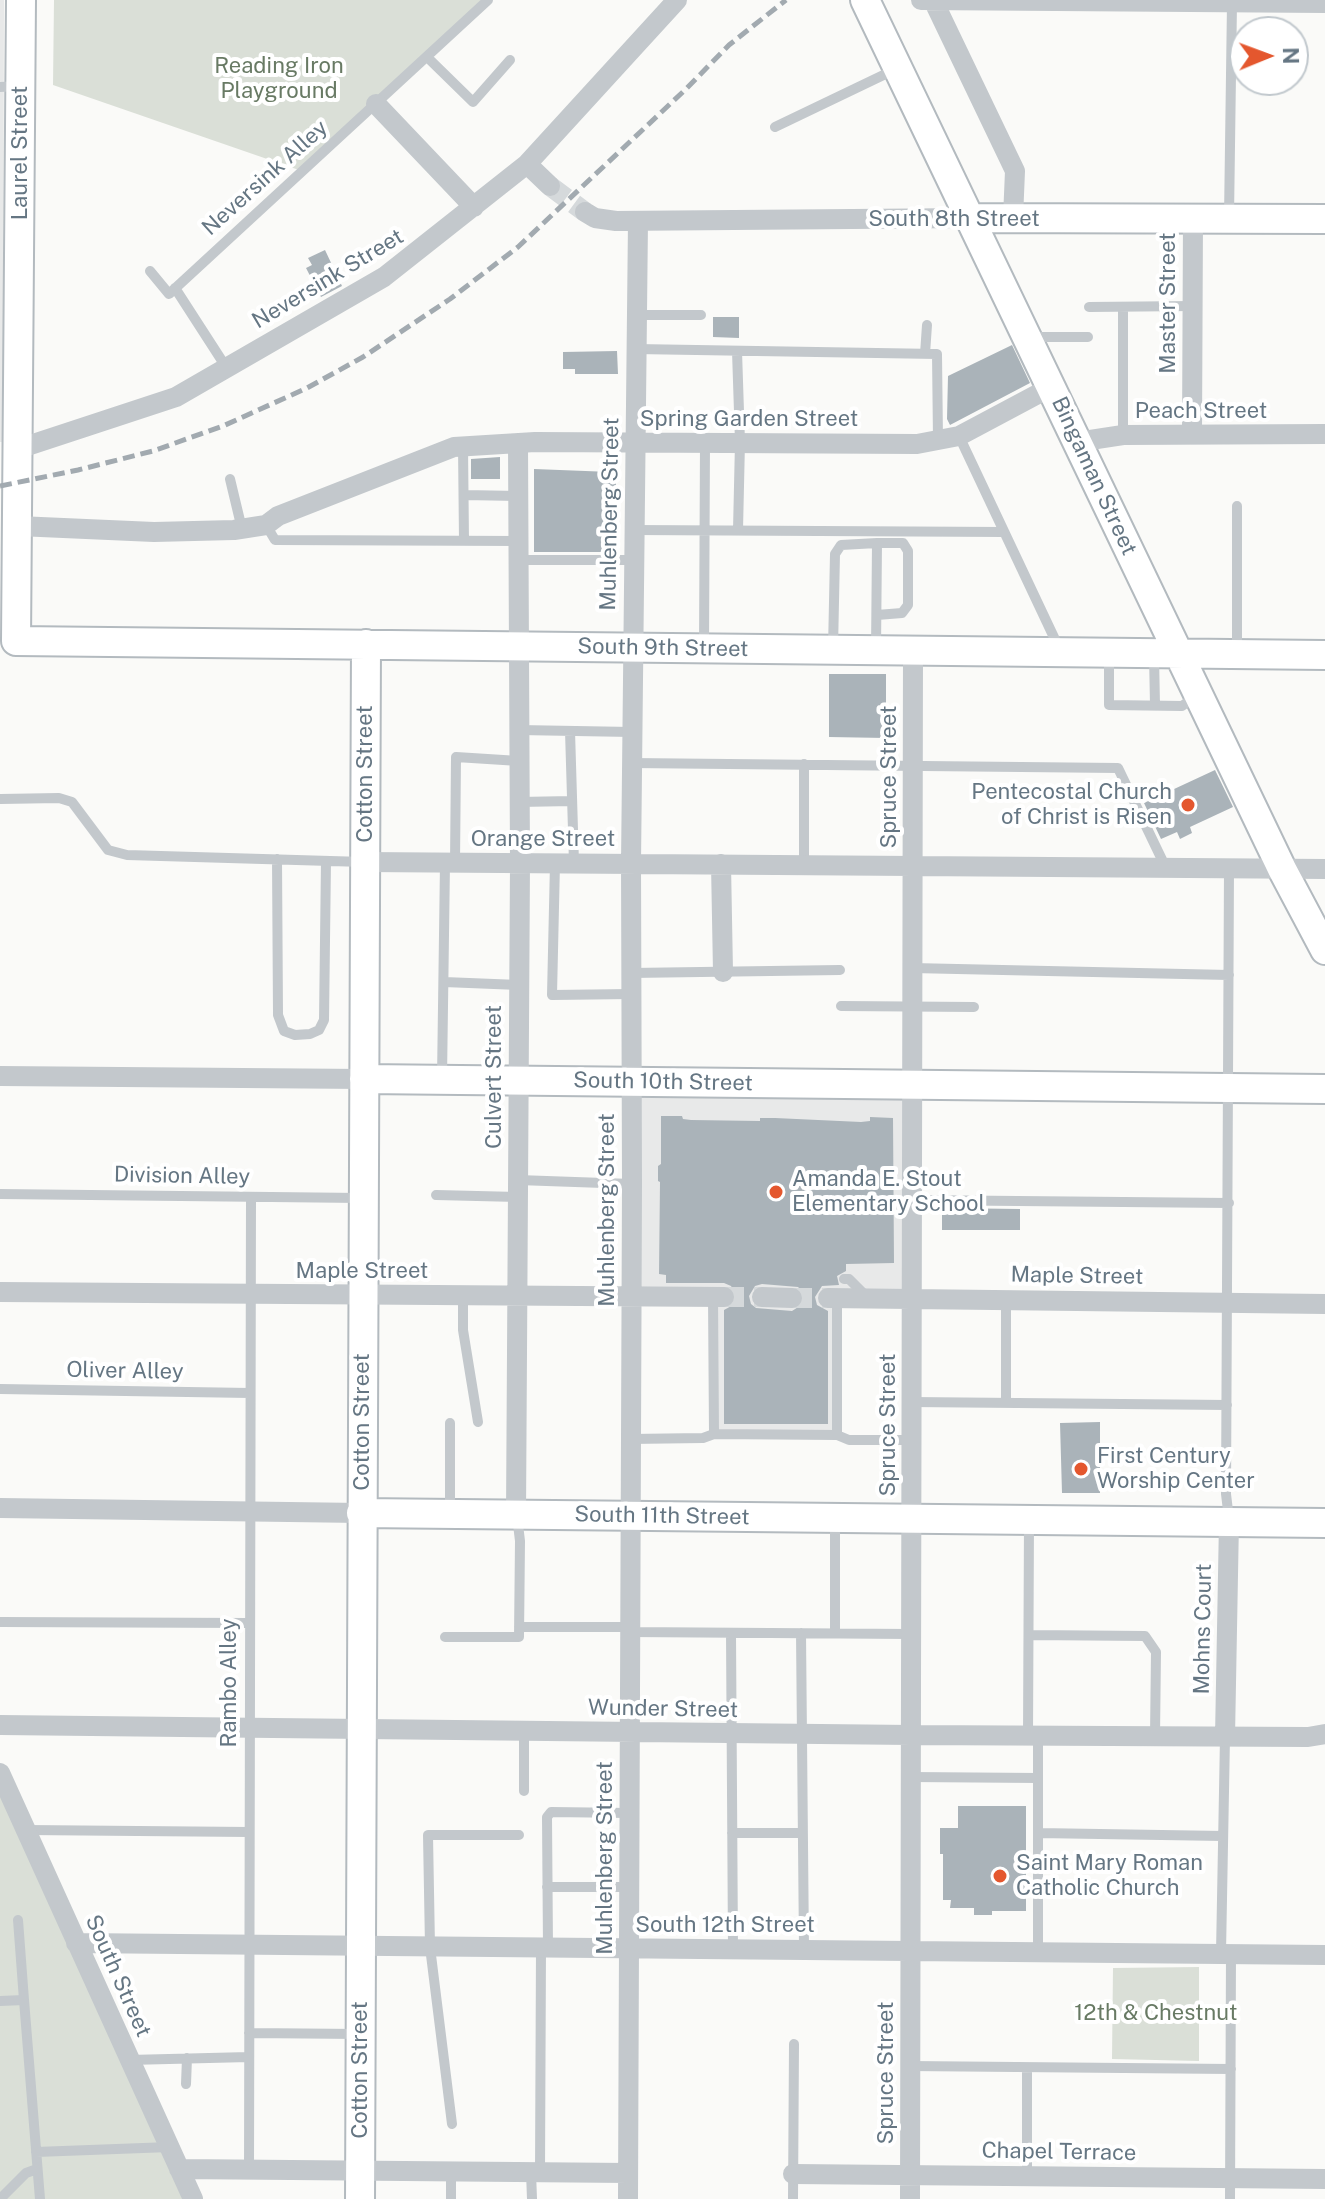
<!DOCTYPE html>
<html>
<head>
<meta charset="utf-8">
<style>
	body { margin:0 }
	#map { position:relative; width:1325px; height:2199px; overflow:hidden; background:#fafaf8; font-family:"Public Sans",sans-serif }
	canvas { display:block }
	.north { position:absolute; left:1229px; top:16px; width:80px; height:80px; box-sizing:border-box; background:#fff; border:2px solid #c1c8cd; border-radius:50%; rotate:89deg; font-size:22px; font-weight:700; line-height:32px; text-align:center; color:#657683 }
	.north::after { content:''; display:block; margin:auto; width:28px; height:36px; background:#e4572e; clip-path:polygon(50% 0,100% 100%,50% 72%,0 100%) }
</style>
</head>
<body>
<div id="map">
<canvas width="1325" height="2199"></canvas>
<div class="north">N</div>
</div>
<script>
const ctx = document.querySelector('canvas').getContext('2d');
ctx.lineJoin = 'round';
function paint(path, color) { ctx.fillStyle = color; ctx.fill(path, 'evenodd'); }
const poly = rows => new Path2D(rows.map(r => 'M' + r).join(''));
function trace(path, color, width, dash) { ctx.strokeStyle = color; ctx.lineWidth = width; ctx.lineCap = dash ? 'butt' : 'round'; ctx.setLineDash(dash || []); ctx.stroke(path); }
function drawText(font, color, halo, rows, align = 'center') {
  ctx.font = font + ' "Public Sans",sans-serif'; ctx.lineWidth = 8; ctx.setLineDash([]); ctx.textBaseline = 'middle'; ctx.strokeStyle = halo; ctx.fillStyle = color; for (const [text, x, y, turn = 0] of rows) {
    ctx.save(); ctx.translate(x, y); ctx.rotate((+turn || 0) * Math.PI / 180); ctx.textAlign = isNaN(turn) ? turn : align; if (halo) ctx.strokeText(text, 0, 0); ctx.fillText(text, 0, 0); ctx.restore();
  }
}
paint(poly([
	[0,0,4,0,3,442,0,442],
	[641,1094,911,1094,911,1294,832,1294,832,1431,717,1430,717,1290,641,1290]
]), '#e8e9e9');
paint(poly([
	[54,0,484,0,299,170,53,85],
	[0,1773,193,2199,0,2199],
	[1199,1967,1199,2061,1112,2059,1113,1968]
]), '#dadfd7');
paint(poly([
	[325,250,342,286,321,297,306,268,312,265,308,258],
	[713,317,739,317,739,338,713,337],
	[1012,345,1030,383,950,425,947,419,948,376],
	[617,351,618,374,575,374,575,369,563,369,563,352],
	[500,457,500,479,471,479,471,459],
	[534,469,611,472,611,482,616,483,614,552,534,552],
	[829,674,886,674,886,738,829,737],
	[1215,770,1233,807,1190,827,1192,833,1180,839,1177,832,1161,839,1144,803],
	[661,1116,682,1116,683,1119,691,1120,760,1121,760,1118,775,1118,861,1122,870,1121,870,1117,893,1118,894,1263,846,1264,846,1271,837,1276,839,1285,822,1286,815,1297,817,1305,828,1311,828,1424,724,1424,724,1310,735,1304,737,1296,731,1286,724,1283,666,1283,666,1275,659,1274,660,1182,658,1181,658,1166,661,1164],
	[762,1284,798,1287,804,1293,803,1304,792,1311,756,1308,751,1304,749,1296,755,1286],
	[942,1208,1020,1209,1020,1230,942,1230],
	[1100,1422,1100,1493,1062,1493,1060,1423],
	[958,1806,1026,1806,1026,1911,992,1911,992,1915,974,1915,974,1908,950,1908,951,1900,943,1900,943,1854,940,1854,940,1828,958,1828]
]), '#aab3b9');
trace(poly([
	[550,186,585,212],
	[724,1297,762,1297],
	[792,1298,828,1298]
]), '#d5d9db', 20, [20, 10]);
const secondary = poly([
	[21,0,16,641,1325,655],
	[865,0,1282,869,1325,950],
	[970,218,1325,219],
	[364,1079,1325,1089],
	[361,1513,1325,1523],
	[360,2199,366,644]
]);
trace(secondary, '#b3babf', 32);
trace(poly([
	[427,57,473,102,510,60],
	[0,87,19,86],
	[775,127,896,69],
	[1229,217,1232,3],
	[150,271,169,294,488,0],
	[175,288,226,367],
	[1089,307,1193,306],
	[636,315,701,315],
	[1030,337,1088,337],
	[636,349,937,354,938,440],
	[737,351,740,442,738,530],
	[925,354,927,325],
	[1123,435,1123,307],
	[959,436,1059,648],
	[463,446,464,541],
	[230,479,242,529],
	[464,495,518,496],
	[1237,506,1237,653],
	[266,525,275,540,518,541],
	[634,530,1004,532],
	[877,543,903,543,908,551,908,605,902,613,877,615],
	[518,560,633,560],
	[704,647,705,443],
	[833,649,835,554,841,545,877,543,876,650],
	[1109,655,1109,705,1182,706,1196,696],
	[1154,656,1155,705],
	[519,730,632,732],
	[570,731,574,863],
	[631,763,1118,768,1166,868],
	[0,799,59,798,72,802,108,850,127,855,364,862],
	[519,802,572,801],
	[277,859,278,1015,284,1031,295,1035,310,1034,319,1030,324,1020,326,861],
	[455,863,456,757,519,761],
	[555,863,552,995,631,994],
	[804,865,804,764],
	[912,968,1229,975],
	[631,973,840,970],
	[444,982,519,985],
	[841,1006,974,1007],
	[442,1078,445,863],
	[518,1180,632,1184],
	[0,1194,361,1198],
	[436,1195,518,1197],
	[912,1200,1229,1203],
	[844,1279,849,1279,867,1297],
	[463,1296,463,1330,478,1422],
	[713,1297,714,1434],
	[0,1389,250,1393],
	[912,1402,1227,1405],
	[1006,1402,1006,1299],
	[450,1423,450,1513],
	[837,1435,837,1298],
	[630,1439,703,1438,714,1434,837,1435,849,1440,912,1440],
	[1229,1519,1226,1494,1229,868],
	[0,1622,249,1623],
	[519,1627,629,1627],
	[629,1632,910,1634],
	[731,1633,733,1949],
	[801,1633,804,1949],
	[835,1633,835,1519],
	[1029,1635,1145,1636,1156,1652,1155,1736],
	[445,1637,519,1637,520,1541,517,1516],
	[1028,1735,1029,1521],
	[911,1777,1038,1778],
	[524,1791,524,1731],
	[27,1830,249,1832],
	[732,1833,802,1833],
	[1038,1833,1223,1836],
	[547,1887,629,1887],
	[18,1920,24,2000],
	[548,1948,547,1817,551,1812,629,1813],
	[1038,1951,1038,1735],
	[1221,1953,1225,1737],
	[0,2001,24,2000,40,2199],
	[249,2033,359,2034],
	[129,2060,249,2057],
	[909,2066,1231,2069],
	[1027,2068,1027,2176],
	[186,2084,187,2058],
	[452,2124,430,1947,428,1835,519,1835],
	[36,2152,170,2147],
	[249,2169,251,1197],
	[531,2172,532,2199],
	[540,2172,541,1948],
	[0,2199,26,2173,37,2169],
	[451,2199,451,2171],
	[793,2199,794,2044],
	[1230,2199,1231,1953]
]), '#c3c8cc', 10);
trace(poly([
	[921,0,1325,3],
	[933,0,1015,171,1013,218],
	[376,104,474,207],
	[527,164,550,186],
	[585,212,595,218,616,221,970,218],
	[1192,434,1193,219],
	[1077,442,1123,435,1325,434],
	[18,449,176,397,384,277,527,164,677,0],
	[18,526,154,532,234,530,266,525,278,516,454,447,535,442,917,444,959,436,1051,387],
	[364,862,1325,869],
	[721,864,723,972],
	[0,1076,364,1079],
	[0,1292,724,1297],
	[762,1297,792,1298],
	[828,1298,1325,1304],
	[0,1508,361,1513],
	[516,1514,520,863,518,443],
	[0,1725,911,1735,1308,1737,1325,1734],
	[1225,1737,1229,1521],
	[0,1773,193,2199],
	[76,1943,1325,1955],
	[179,2169,628,2173],
	[793,2174,1325,2179],
	[628,2199,632,1184,631,863,638,221],
	[910,2199,913,651]
]), '#c3c8cc', 20);
trace(secondary, '#fff', 28);
trace(poly([
	[0,486,78,470,153,451,223,426,307,388,363,357,450,299,518,247,686,89,729,45,786,0]
]), '#a2aab0', 5, [12, 6]);
for (const [x, y, r, color] of [
	[1188,805,8,"#e4572e"],
	[776,1192,8,"#e4572e"],
	[1081,1469,8,"#e4572e"],
	[1000,1876,8,"#e4572e"]
]) { const dot = new Path2D(); dot.arc(x, y, r, 0, 2 * Math.PI); ctx.fillStyle = color; ctx.fill(dot); trace(dot, '#fff', 3); }
drawText('22px', '#687a64', '#fff', [
	["Reading Iron",279,66],
	["Playground",279,91],
	["12th & Chestnut",1156,2013]
]);
drawText('22px', '#657683', '#fff', [
	["Laurel Street",20,153,-90],
	["Neversink Alley",265,178,-42],
	["South 8th Street",954,219],
	["Neversink Street",328,279,-31],
	["Master Street",1168,303,-90],
	["Peach Street",1201,411],
	["Spring Garden Street",749,419],
	["Bingaman Street",1094,476,65],
	["Muhlenberg Street",610,514,-89],
	["South 9th Street",663,648,1],
	["Cotton Street",365,774,-90],
	["Spruce Street",889,777,-90],
	["Orange Street",543,839],
	["Culvert Street",494,1077,-90],
	["South 10th Street",663,1082,1],
	["Division Alley",182,1176,1],
	["Muhlenberg Street",607,1210,-90],
	["Maple Street",362,1271],
	["Maple Street",1077,1276,1],
	["Oliver Alley",125,1371,1],
	["Cotton Street",362,1422,-90],
	["Spruce Street",888,1425,-90],
	["South 11th Street",662,1516,1],
	["Mohns Court",1203,1629,-89],
	["Rambo Alley",229,1683,-90],
	["Wunder Street",663,1709,1],
	["Muhlenberg Street",605,1858,-90],
	["South 12th Street",725,1925],
	["South Street",118,1976,66],
	["Cotton Street",360,2070,-90],
	["Spruce Street",886,2073,-90],
	["Chapel Terrace",1059,2152,1]
]);
drawText('22px', '#657683', '#fff', [
	["Pentecostal Church",1172,792,"right"],
	["of Christ is Risen",1172,817,"right"],
	["Amanda E. Stout",792,1179],
	["Elementary School",792,1204],
	["First Century",1097,1456],
	["Worship Center",1097,1481],
	["Saint Mary Roman",1016,1863],
	["Catholic Church",1016,1888]
], 'left');
</script>
</body>
</html>
